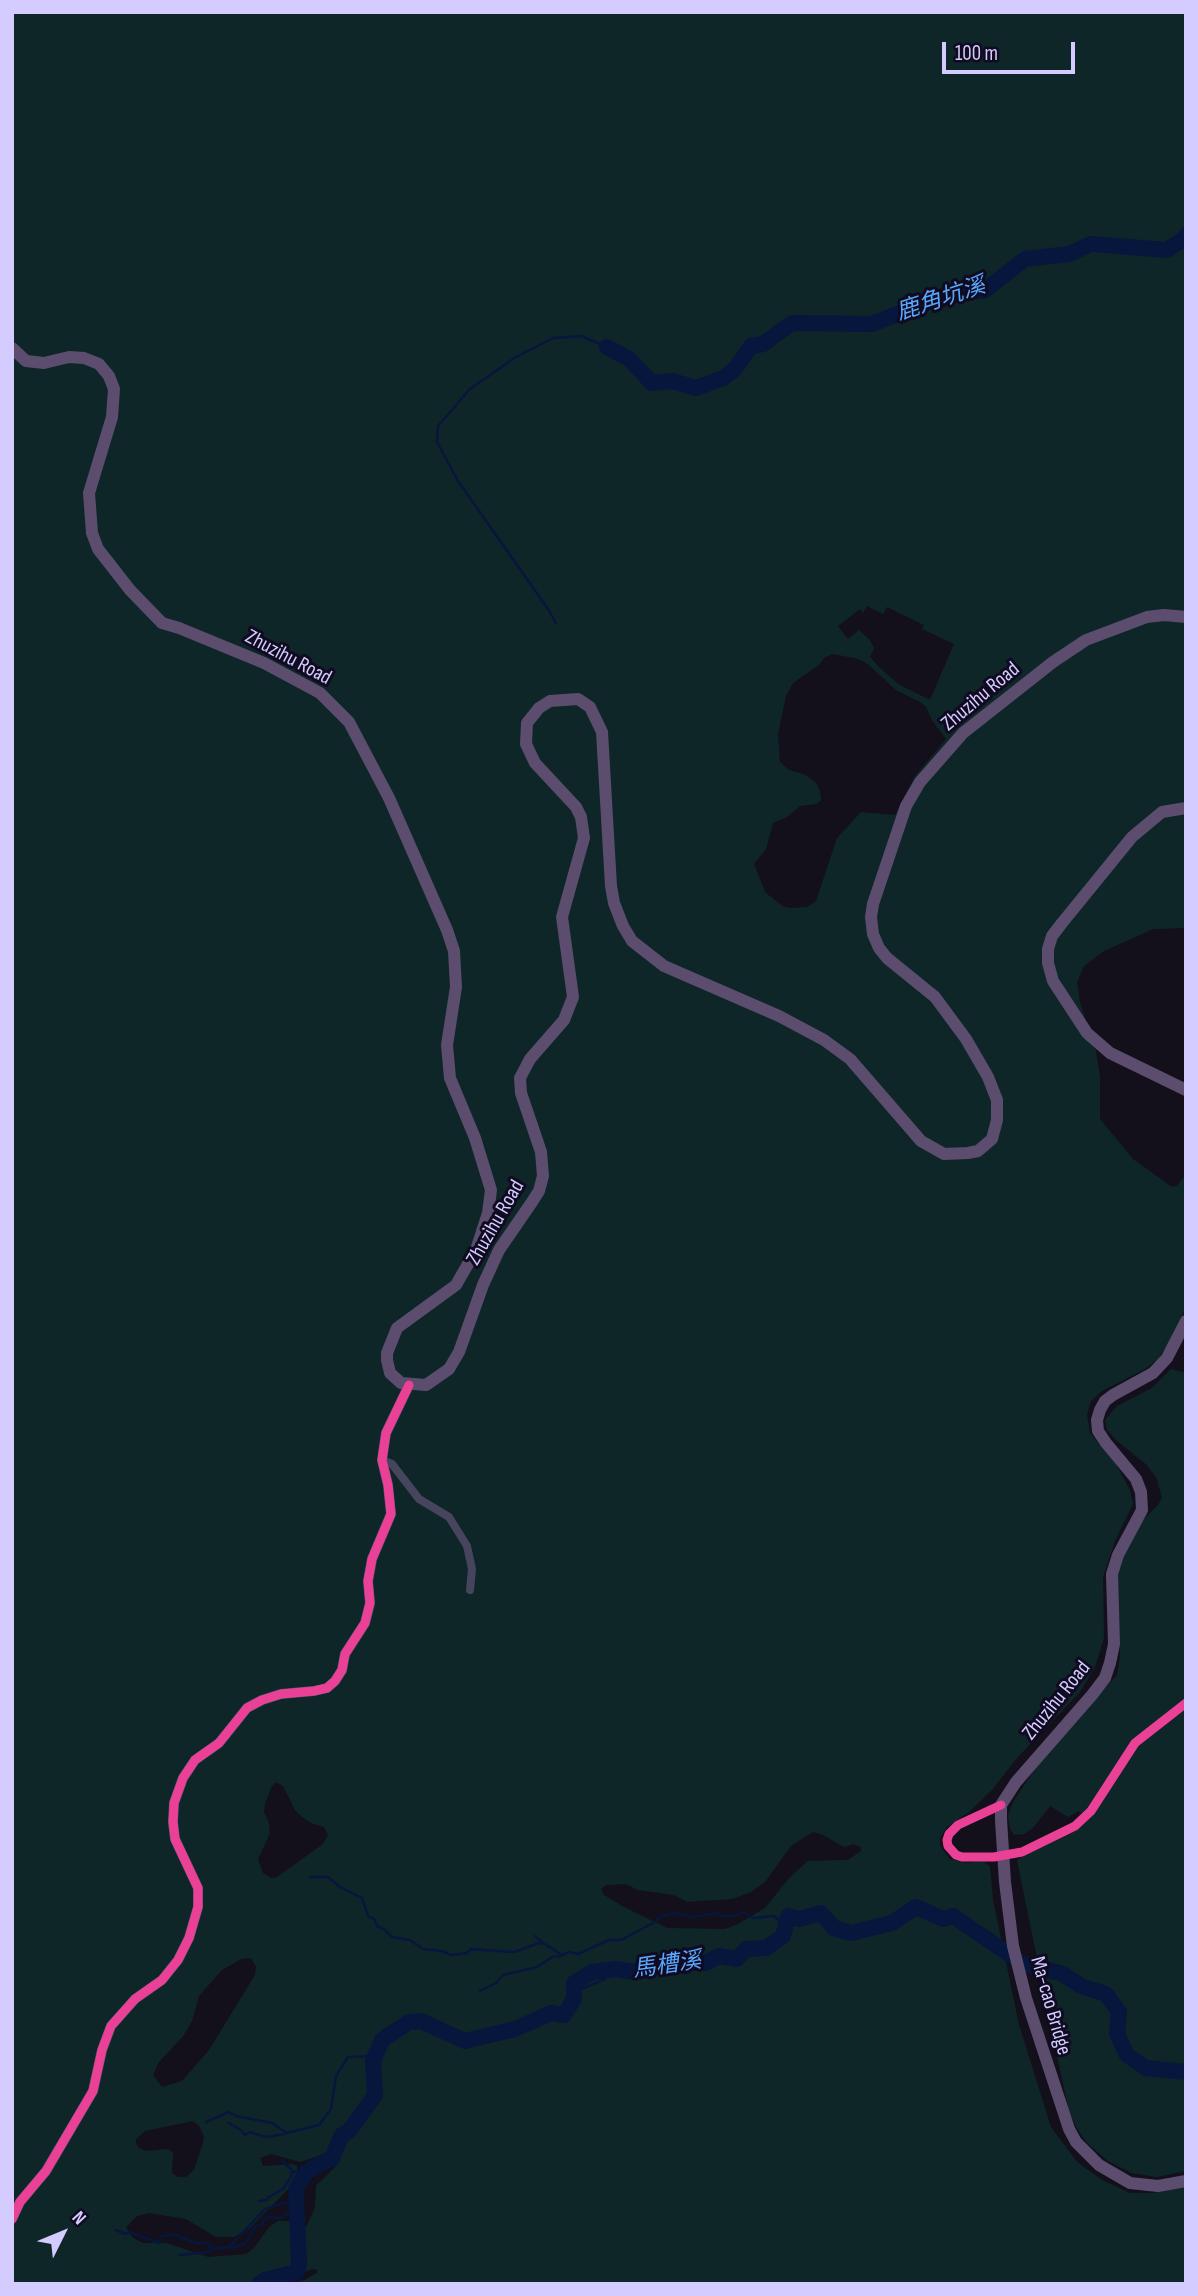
<!DOCTYPE html>
<html>
<head>
<meta charset="utf-8">
<style>
	body { margin:0 }
	#map { position:relative; width:1198px; height:2296px; overflow:hidden; background:#13101c; font-family:"Sofia Sans Condensed",sans-serif }
	canvas { display:block }
	.frame { position:absolute; inset:0; border:14px solid #d4cbff; pointer-events:none }
	.north { position:absolute; left:28px; top:2198px; width:70px; height:70px; -webkit-text-stroke:5px #100b21; paint-order:stroke; rotate:47deg; font-size:19px; font-weight:700; line-height:28px; text-align:center; color:#d4cbff }
	.north::after { content:''; display:block; margin:auto; width:24px; height:32px; background:#d4cbff; clip-path:polygon(50% 0,100% 100%,50% 72%,0 100%) }
	.scale { position:absolute; left:942px; top:42px; width:133px; height:32px; box-sizing:border-box; border:4px solid #d4cbff; border-top:0; padding-left:9px; font-size:21px; line-height:24px; white-space:nowrap; color:#d4cbff; -webkit-text-stroke:5px #100b21; paint-order:stroke }
</style>
</head>
<body>
<div id="map">
<canvas width="1198" height="2296"></canvas>
<div class="frame"></div>
<div class="north">N</div>
<div class="scale">100 m</div>
</div>
<script>
const ctx = document.querySelector('canvas').getContext('2d');
ctx.lineJoin = 'round';
function paint(path, color) { ctx.fillStyle = color; ctx.fill(path, 'evenodd'); }
const poly = rows => new Path2D(rows.map(r => 'M' + r).join(''));
function trace(path, color, width, dash) { ctx.strokeStyle = color; ctx.lineWidth = width; ctx.lineCap = dash ? 'butt' : 'round'; ctx.setLineDash(dash || []); ctx.stroke(path); }
function drawText(font, color, halo, rows, align = 'center') {
  ctx.font = font + ' "Sofia Sans Condensed","Noto Sans TC",sans-serif'; ctx.lineWidth = 6; ctx.setLineDash([]); ctx.textBaseline = 'middle'; ctx.strokeStyle = halo; ctx.fillStyle = color; for (const [text, x, y, turn = 0] of rows) {
    ctx.save(); ctx.translate(x, y); ctx.rotate((+turn || 0) * Math.PI / 180); ctx.textAlign = isNaN(turn) ? turn : align; if (halo) ctx.strokeText(text, 0, 0); ctx.fillText(text, 0, 0); ctx.restore();
  }
}
paint(poly([
	[12,12,1186,12,1186,928,1153,929,1104,951,1084,966,1077,982,1080,1002,1096,1052,1100,1076,1100,1119,1133,1159,1172,1187,1177,1186,1186,1174,1186,1306,1170,1341,1158,1359,1145,1369,1102,1391,1091,1401,1087,1415,1090,1433,1116,1464,1130,1490,1133,1504,1115,1541,1103,1577,1104,1638,1095,1667,1080,1692,1017,1758,992,1790,969,1812,947,1827,940,1838,940,1846,950,1859,966,1863,982,1861,990,1866,993,1900,1019,2025,1051,2127,1077,2162,1102,2180,1130,2193,1152,2193,1186,2187,1186,2284,297,2284,317,2273,317,2270,313,2269,265,2284,12,2284],
	[867,606,883,614,887,607,924,625,922,629,954,644,930,700,898,684,881,669,870,657,874,648,870,640,859,630,848,639,838,626,860,609,863,613],
	[833,654,859,659,869,665,896,690,920,702,926,707,932,720,946,739,915,776,895,815,861,812,837,838,816,901,807,907,790,908,782,906,765,892,754,864,766,849,773,823,787,817,800,806,817,804,821,800,820,791,816,783,806,775,789,770,780,762,778,734,786,696,793,683,819,665,825,657],
	[276,1782,283,1786,295,1810,301,1816,311,1823,324,1827,328,1835,323,1844,277,1877,271,1878,263,1873,258,1859,270,1833,269,1823,264,1812,265,1803,272,1786],
	[813,1832,823,1835,844,1847,853,1844,861,1847,861,1851,848,1860,808,1861,790,1877,765,1908,738,1924,725,1929,667,1928,624,1907,604,1895,601,1889,606,1885,626,1884,638,1890,674,1895,687,1902,732,1899,751,1892,765,1882,791,1846],
	[251,1958,256,1967,255,1975,209,2050,182,2081,162,2087,153,2075,159,2062,184,2035,192,2021,199,1996,222,1970,241,1959],
	[193,2121,199,2126,204,2136,203,2143,194,2170,186,2177,178,2177,172,2173,173,2152,168,2149,146,2151,139,2148,136,2143,136,2139,145,2131],
	[330,2152,338,2156,336,2166,316,2186,315,2208,306,2227,291,2221,278,2221,269,2227,254,2248,246,2254,208,2257,167,2243,143,2243,133,2238,126,2227,137,2216,149,2213,186,2219,216,2237,234,2237,249,2229,297,2180,297,2166,292,2164,263,2166,260,2158,271,2154,300,2162],
	[1171,1369,1186,1373,1186,2171,1156,2177,1132,2173,1108,2161,1087,2143,1076,2127,1069,2111,1059,2065,1020,1875,1017,1860,1084,1822,1082,1814,1079,1811,1068,1817,1050,1806,1033,1828,1024,1834,1014,1835,1010,1829,1008,1816,1013,1802,1043,1757,1117,1675,1120,1657,1117,1568,1140,1523,1158,1505,1162,1498,1157,1479,1147,1465,1116,1440,1107,1430,1105,1420,1117,1406,1152,1388]
]), '#0f2629');
trace(poly([
	[556,623,548,609,458,481,437,442,438,426,470,389,516,357,553,338,581,336,607,347],
	[310,1877,328,1877,340,1887,362,1898,368,1916,374,1919,377,1926,385,1930,392,1937,410,1940,423,1949,442,1951,451,1955,467,1953,471,1949,514,1952,539,1943,545,1944,562,1955,569,1952,578,1954,609,1940,621,1940,655,1922,660,1917,673,1913,692,1917,717,1913,722,1916,734,1916,742,1912,753,1918,774,1916,785,1926],
	[535,1936,543,1943],
	[480,1991,496,1983,503,1975,537,1967,552,1957,561,1956],
	[574,1999,582,1989,605,1979,608,1970],
	[206,2122,229,2112,236,2116,272,2123,287,2133,319,2125,331,2109,336,2076,348,2057,375,2056],
	[229,2123,241,2130,245,2135,250,2132,266,2137,285,2134],
	[281,2160,291,2169],
	[259,2201,267,2200,269,2197,283,2189,291,2177,292,2171,305,2174],
	[116,2230,125,2234,130,2232,138,2235,158,2243,161,2236,176,2235,196,2243,207,2243,212,2249,229,2247,265,2209,284,2203,297,2205],
	[229,2247,232,2248,246,2243,255,2227,262,2224,266,2217,282,2218,285,2214,298,2213],
	[179,2255,209,2252,212,2249],
	[297,2272,301,2284]
]), '#07163c', 2.5);
trace(poly([
	[607,347,629,359,652,383,672,381,696,388,723,378,735,369,751,346,763,344,792,323,872,324,958,290,984,291,1025,259,1069,254,1091,244,1167,250,1185,238,1186,235],
	[259,2284,265,2280,297,2272,299,2263,296,2189,306,2172,332,2158,342,2135,349,2131,375,2095,373,2061,382,2040,409,2022,421,2021,465,2041,515,2029,551,2013,564,2015,574,1999,574,1983,592,1972,616,1969,634,1972,656,1964,669,1968,679,1963,705,1963,719,1956,737,1959,746,1949,766,1948,783,1936,788,1916,799,1919,821,1913,834,1928,851,1933,892,1923,916,1907,943,1919,953,1916,1022,1963,1063,1974,1081,1986,1106,1994,1119,2012,1117,2034,1127,2055,1146,2068,1186,2072]
]), '#07163c', 16);
trace(poly([
	[382,1460,392,1464,419,1499,449,1517,467,1546,472,1569,470,1590],
	[1001,1805,958,1825,949,1834,947,1840,948,1846,956,1855,962,1857,994,1857,1022,1852,1075,1826,1091,1811,1135,1743,1186,1703]
]), '#47445d', 8);
trace(poly([
	[12,2219,20,2202,46,2171,93,2091,102,2050,111,2026,135,1999,162,1980,178,1960,189,1938,198,1907,198,1888,175,1839,173,1822,174,1803,183,1778,195,1760,219,1743,247,1708,262,1700,281,1694,314,1691,327,1688,335,1681,342,1670,345,1654,365,1623,370,1603,368,1581,372,1559,391,1514,388,1485,382,1460,386,1433,409,1385]
]), '#545170', 10);
trace(poly([
	[12,348,26,361,44,363,69,357,84,358,99,364,109,376,114,389,112,417,89,493,92,533,98,549,130,590,162,623,179,628,264,663,320,693,349,722,389,798,447,930,454,951,456,987,447,1045,450,1078,475,1138,491,1190,488,1213,476,1250,456,1285,397,1328,387,1353,387,1360,390,1373,401,1383,426,1385,449,1369,459,1352,483,1285,499,1250,532,1202,539,1191,543,1176,541,1152,521,1093,520,1078,530,1059,564,1020,573,997,562,917,584,838,581,817,576,807,535,763,526,744,527,723,539,708,550,701,578,699,590,707,602,732,611,886,614,903,623,926,632,941,664,966,779,1016,824,1040,850,1059,921,1141,944,1154,968,1153,978,1151,992,1139,997,1120,997,1100,988,1077,966,1039,935,997,887,958,879,948,873,934,871,917,873,904,906,806,920,782,963,733,1053,662,1086,640,1147,617,1164,615,1186,617],
	[1186,808,1162,812,1132,837,1062,923,1052,936,1048,949,1048,963,1053,981,1087,1033,1110,1053,1186,1090],
	[1186,1321,1167,1358,1153,1373,1113,1395,1105,1401,1100,1410,1097,1420,1098,1431,1106,1443,1136,1479,1141,1492,1142,1510,1118,1555,1112,1574,1114,1644,1110,1663,1105,1678,1092,1695,1016,1782,1001,1805,1001,1820,1005,1882,1013,1946,1026,1998,1069,2129,1076,2142,1099,2165,1130,2183,1158,2186,1186,2181]
]), '#5c4d6f', 12);
trace(poly([
	[1001,1805,958,1825,949,1834,947,1840,948,1846,956,1855,962,1857,994,1857,1022,1852,1075,1826,1091,1811,1135,1743,1186,1703],
	[12,2219,20,2202,46,2171,93,2091,102,2050,111,2026,135,1999,162,1980,178,1960,189,1938,198,1907,198,1888,175,1839,173,1822,174,1803,183,1778,195,1760,219,1743,247,1708,262,1700,281,1694,314,1691,327,1688,335,1681,342,1670,345,1654,365,1623,370,1603,368,1581,372,1559,391,1514,388,1485,382,1460,386,1433,409,1385]
]), '#ea4096', 9);
drawText('21px', '#d4cbff', '#100b21', [
	["Zhuzihu Road",288,658,28],
	["Zhuzihu Road",981,697,-40],
	["Zhuzihu Road",496,1223,-60],
	["Zhuzihu Road",1057,1701,-51],
	["Ma-cao Bridge",1050,2006,74]
]);
drawText('italic 23px', '#59a8ff', '#100b21', [
	["鹿角坑溪",941,300,-18],
	["馬槽溪",667,1966,-8]
]);
</script>
</body>
</html>
